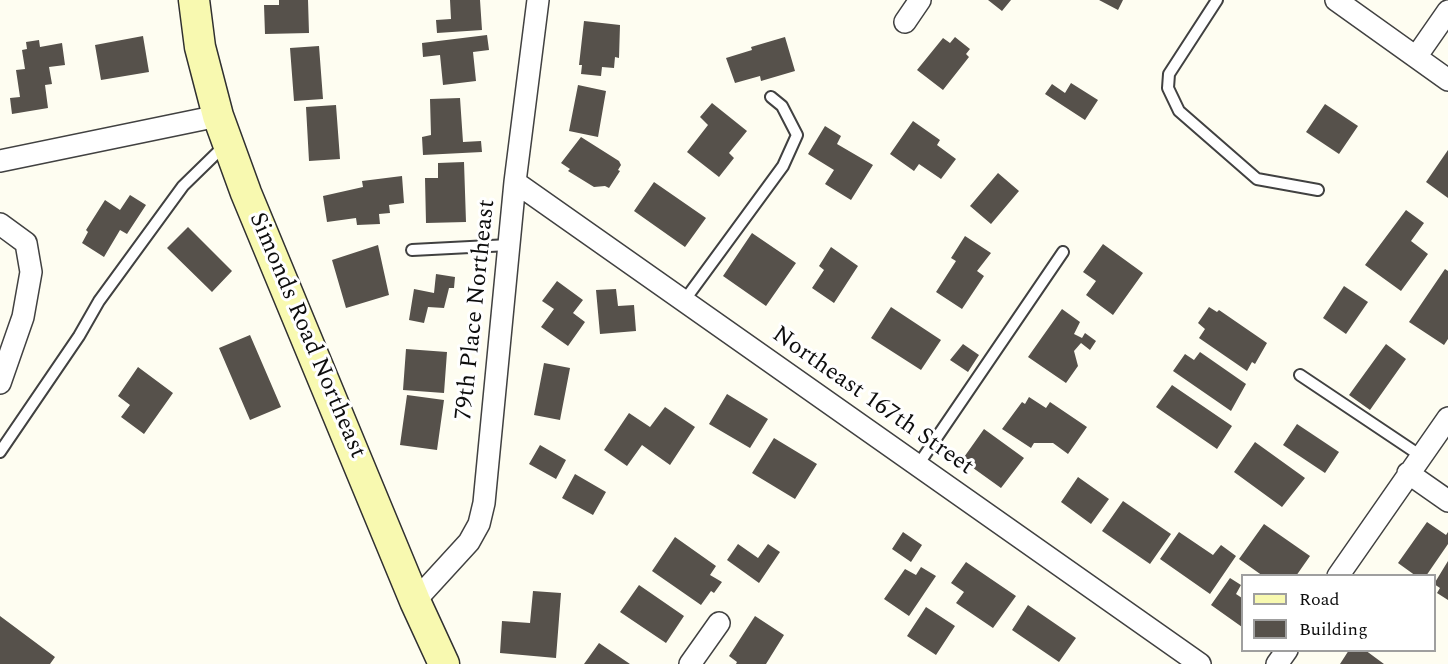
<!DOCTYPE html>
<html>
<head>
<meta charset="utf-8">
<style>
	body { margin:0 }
	#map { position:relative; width:1448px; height:664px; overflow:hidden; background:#fefdf1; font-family:Spectral,serif }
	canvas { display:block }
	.legend { position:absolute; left:1241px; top:574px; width:195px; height:78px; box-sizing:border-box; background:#fff; border:2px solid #9f9f9f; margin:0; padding:8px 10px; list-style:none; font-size:18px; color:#0e0e0e }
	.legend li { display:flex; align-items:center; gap:12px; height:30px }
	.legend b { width:30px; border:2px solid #9f9f9f }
</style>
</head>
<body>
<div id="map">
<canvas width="1448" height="664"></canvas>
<ul class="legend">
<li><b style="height:8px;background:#f8f9b0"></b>Road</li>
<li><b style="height:16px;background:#56514b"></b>Building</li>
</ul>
</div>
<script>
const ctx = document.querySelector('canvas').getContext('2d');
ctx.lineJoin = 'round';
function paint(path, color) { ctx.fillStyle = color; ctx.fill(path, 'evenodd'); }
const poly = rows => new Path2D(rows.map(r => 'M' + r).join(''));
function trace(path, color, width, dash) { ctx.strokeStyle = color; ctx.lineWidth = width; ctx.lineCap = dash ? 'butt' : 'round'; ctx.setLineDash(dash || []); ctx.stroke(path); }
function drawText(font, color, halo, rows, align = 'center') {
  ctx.font = font + ' Spectral,serif'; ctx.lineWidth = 6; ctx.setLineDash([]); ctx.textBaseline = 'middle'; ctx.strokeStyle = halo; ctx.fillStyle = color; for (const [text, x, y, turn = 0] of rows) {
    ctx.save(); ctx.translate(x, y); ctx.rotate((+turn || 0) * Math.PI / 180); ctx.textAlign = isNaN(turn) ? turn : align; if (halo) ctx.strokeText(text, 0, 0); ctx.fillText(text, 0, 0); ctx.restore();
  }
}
paint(poly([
	[279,0,308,0,309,33,265,34,264,5,279,5],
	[450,0,480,0,482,30,437,33,436,20,451,19],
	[988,0,1011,0,1002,11],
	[1099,0,1123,0,1118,10],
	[584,21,620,25,619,58,615,57,614,68,602,67,601,76,581,74,582,65,579,65],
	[487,35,489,50,473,52,476,81,443,85,440,55,423,57,422,43],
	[143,36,149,72,101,80,95,45],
	[785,37,795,71,761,81,760,76,735,83,726,58,752,50,751,47],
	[955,37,970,49,966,54,969,57,943,90,917,70,943,38,950,43],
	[39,40,40,47,62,43,65,65,49,67,52,84,45,85,48,108,12,114,10,98,20,97,16,70,25,69,22,50,27,49,26,42],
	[319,46,323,99,294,101,290,48],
	[1071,83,1098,100,1085,120,1045,94,1052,84,1065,93],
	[578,85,606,91,598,137,569,131],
	[460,98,463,142,481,141,482,152,423,155,422,137,431,135,430,99],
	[712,103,747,131,729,153,734,158,719,177,687,152,708,125,700,117],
	[1325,104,1358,126,1339,154,1306,132],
	[336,105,340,159,309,161,306,107],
	[913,121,940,140,937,145,956,159,941,179,919,164,914,171,890,154],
	[825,126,841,136,837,144,873,165,851,200,825,184,834,170,808,154],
	[581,137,619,161,621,165,618,170,620,171,609,188,605,186,594,187,568,171,570,169,561,163],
	[1448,150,1448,198,1426,182],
	[464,162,466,222,426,223,425,178,438,178,438,163],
	[998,173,1019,191,991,224,970,206],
	[402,176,404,203,389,205,390,213,379,214,380,224,357,225,356,218,327,222,323,196,363,187,362,181],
	[654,182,706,218,685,247,634,211],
	[130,195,146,205,127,234,120,230,104,257,82,243,88,232,86,230,105,200,120,210],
	[1406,210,1424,223,1411,241,1428,254,1401,291,1365,265],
	[188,227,232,271,212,292,167,248],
	[752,233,796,263,766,306,723,276],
	[965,236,991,253,977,271,984,276,962,309,936,292,956,261,951,258],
	[1103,244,1143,273,1113,315,1086,295,1096,281,1083,272],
	[378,245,389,295,346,308,332,260],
	[831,247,858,266,834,303,812,288,824,270,819,266],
	[1445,269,1448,271,1448,339,1444,345,1409,322],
	[436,274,455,277,454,288,449,288,444,308,428,307,424,323,409,320,414,289,434,293],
	[557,281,583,300,573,313,585,322,568,346,541,327,554,309,542,301],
	[1344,286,1368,302,1346,334,1323,318],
	[616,289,618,306,634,305,636,331,600,334,596,290],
	[891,307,941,340,921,370,871,338],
	[1209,307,1217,312,1219,310,1267,343,1255,364,1252,362,1247,371,1199,338,1205,329,1198,323],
	[1062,309,1080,322,1074,334,1082,338,1085,333,1096,341,1090,350,1081,343,1074,351,1078,366,1066,383,1028,357],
	[250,335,281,407,250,420,219,348],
	[963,344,979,355,968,372,950,360],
	[1386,344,1406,359,1370,410,1349,395],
	[406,349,447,352,444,393,403,390],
	[1200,352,1246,384,1231,411,1173,371,1185,354,1194,360],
	[544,363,570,368,560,420,534,415],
	[138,367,173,393,144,434,121,417,130,405,118,396],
	[1172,385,1232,426,1217,449,1156,407],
	[727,394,768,419,750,448,709,424],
	[407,395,444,400,437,450,400,445],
	[1029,397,1046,408,1050,402,1087,427,1068,454,1053,443,1034,443,1031,448,1002,429,1022,402,1025,404],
	[665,407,695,427,670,465,642,445,627,466,604,450,629,413,650,427],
	[1297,424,1339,452,1325,473,1283,445],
	[984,429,1024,458,1001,488,962,460],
	[774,438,817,464,795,499,752,473],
	[1255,442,1305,478,1282,507,1234,472],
	[540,445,566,460,556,479,529,464],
	[575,474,606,492,593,515,562,498],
	[1078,477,1109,499,1091,524,1061,502],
	[1123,501,1171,534,1150,564,1102,531],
	[1427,522,1446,535,1448,532,1448,544,1426,576,1416,576,1398,563],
	[1264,524,1310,556,1296,576,1263,576,1239,559],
	[903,532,922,545,911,562,892,549],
	[1179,532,1213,555,1221,545,1236,556,1210,594,1160,559],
	[675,537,716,566,710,575,722,582,714,593,711,591,701,605,652,571],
	[738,544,758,558,768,544,780,552,759,583,727,560],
	[1448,561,1448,600,1437,593,1440,588,1434,584],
	[966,562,1016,596,993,628,956,603,964,592,951,583],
	[921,567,936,576,909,616,884,599,905,569,916,575],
	[1230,578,1241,585,1236,594,1242,598,1242,627,1211,605],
	[639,585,684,616,666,643,620,612],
	[533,591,561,593,556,658,500,653,502,621,530,623],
	[1028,605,1076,638,1059,662,1012,630],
	[926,607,955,626,936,655,907,636],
	[0,616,55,657,50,664,0,664],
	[755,616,784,635,766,664,736,664,737,662,729,656],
	[599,643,630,664,584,664],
	[1349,650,1365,650,1384,664,1340,664]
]), '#56514b');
const service = poly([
	[1217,0,1169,74,1168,88,1179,111,1257,179,1318,190],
	[412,250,509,245],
	[684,301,783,166,797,135,782,106,771,97],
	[1300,375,1421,456],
	[0,452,79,336,99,301,183,186,225,145],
	[918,465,1063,252]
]);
const minor = poly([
	[1336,0,1448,80],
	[905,22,920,0],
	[1416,57,1448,11],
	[0,161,218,116],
	[515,182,1200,664],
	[0,224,26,243,31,272,23,317,0,383],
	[1408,473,1448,501],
	[1338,576,1448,418],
	[415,601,469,542,479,524,484,503,515,182,538,0],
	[690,664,719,623],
	[1277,664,1287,650]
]);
const secondary = poly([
	[194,0,200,47,218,116,246,193,415,601,444,664]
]);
trace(service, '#414141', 14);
trace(minor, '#414141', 24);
trace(secondary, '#303030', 33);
trace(service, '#fff', 10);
trace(minor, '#fff', 21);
trace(secondary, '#f8f9b0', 30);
drawText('24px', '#0e0e0e', '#fff', [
	["79th Place Northeast",477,310,-84],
	["Simonds Road Northeast",306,336,67],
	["Northeast 167th Street",872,402,35]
]);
</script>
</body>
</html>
